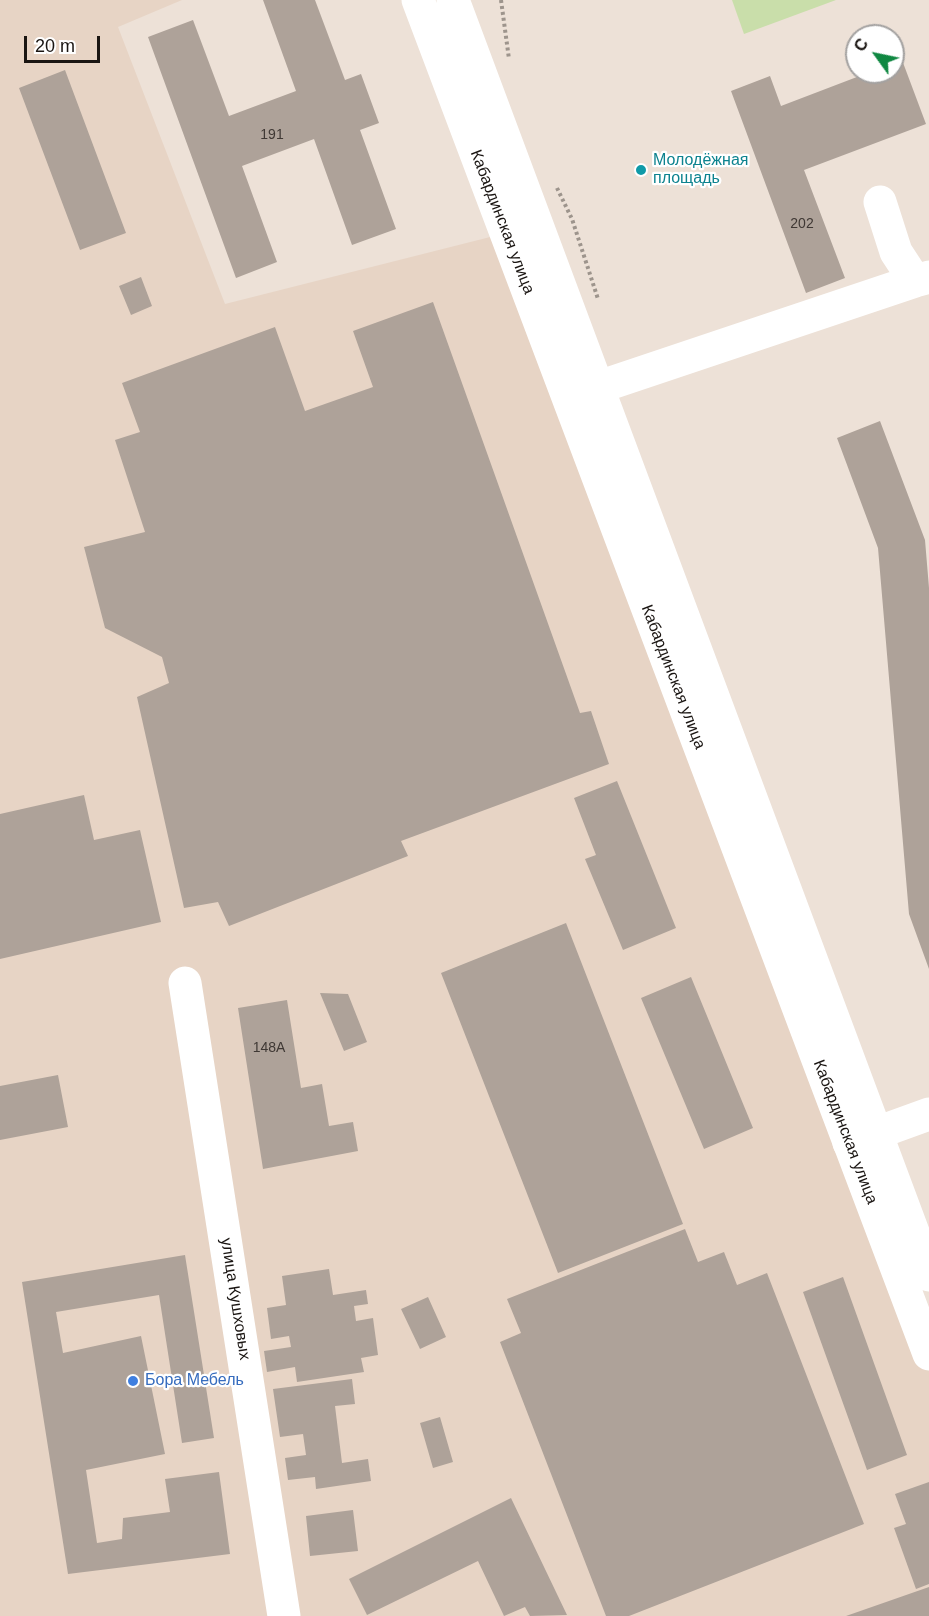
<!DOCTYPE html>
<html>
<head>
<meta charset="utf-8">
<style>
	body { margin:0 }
	#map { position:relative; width:929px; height:1616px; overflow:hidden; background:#ede1d7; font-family:Helvetica,sans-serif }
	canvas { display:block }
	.north { position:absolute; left:845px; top:24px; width:60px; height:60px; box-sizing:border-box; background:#fff; border:2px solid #a3a1a0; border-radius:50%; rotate:303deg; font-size:16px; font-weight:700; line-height:24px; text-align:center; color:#1a1512 }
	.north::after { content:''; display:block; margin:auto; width:21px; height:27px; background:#108842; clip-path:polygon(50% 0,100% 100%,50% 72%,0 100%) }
	.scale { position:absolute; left:24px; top:36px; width:76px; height:27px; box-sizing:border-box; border:3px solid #1a1512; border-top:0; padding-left:8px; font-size:18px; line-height:21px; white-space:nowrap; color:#1a1512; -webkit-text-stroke:4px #fff; paint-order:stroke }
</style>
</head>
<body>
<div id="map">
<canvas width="929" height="1616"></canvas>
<div class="north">С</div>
<div class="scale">20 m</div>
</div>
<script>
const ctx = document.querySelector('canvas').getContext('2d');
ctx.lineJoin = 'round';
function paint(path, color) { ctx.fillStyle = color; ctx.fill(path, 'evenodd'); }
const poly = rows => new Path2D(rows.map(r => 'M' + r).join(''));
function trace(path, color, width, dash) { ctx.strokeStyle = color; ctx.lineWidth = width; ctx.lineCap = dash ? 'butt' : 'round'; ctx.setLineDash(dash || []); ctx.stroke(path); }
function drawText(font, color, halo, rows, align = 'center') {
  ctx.font = font + ' Helvetica,sans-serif'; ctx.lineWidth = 4.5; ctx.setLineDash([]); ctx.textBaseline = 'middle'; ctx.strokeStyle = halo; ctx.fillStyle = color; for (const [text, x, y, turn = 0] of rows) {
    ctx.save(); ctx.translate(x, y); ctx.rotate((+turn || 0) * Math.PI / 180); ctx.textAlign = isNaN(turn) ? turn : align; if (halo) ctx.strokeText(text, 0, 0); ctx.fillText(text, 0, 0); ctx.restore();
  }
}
paint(poly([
	[0,0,182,0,118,27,225,304,506,233,929,1354,929,1616,0,1616]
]), '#e7d4c5');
paint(poly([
	[732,0,836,0,744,34]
]), '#c9deaa');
paint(poly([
	[263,0,315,0,345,80,361,74,379,123,360,130,396,229,352,245,314,139,242,166,277,262,236,278,148,37,193,20,229,116,296,91],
	[902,60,926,124,804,170,845,278,806,293,731,91,770,76,781,106,870,72,893,72,893,63],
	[65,70,126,233,80,250,19,88],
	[141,277,152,306,131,315,119,286],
	[433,302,580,713,591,711,609,764,401,841,408,856,229,926,218,902,184,908,137,697,169,683,162,657,105,628,84,547,145,532,115,440,140,432,122,383,275,327,305,411,373,387,353,331],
	[880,421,925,540,929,588,929,969,909,914,878,548,837,438],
	[617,781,676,928,623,950,585,859,596,855,574,798],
	[84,795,94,840,140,830,161,922,0,959,0,814],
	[566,923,683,1224,558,1273,441,973],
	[691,977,753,1128,704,1149,641,998],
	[320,993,348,994,367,1042,344,1051],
	[287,1000,301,1088,322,1084,329,1126,353,1122,358,1151,263,1169,238,1008],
	[58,1075,68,1127,0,1140,0,1086],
	[685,1229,698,1262,724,1252,737,1285,767,1273,864,1524,629,1616,606,1616,500,1342,521,1333,507,1299],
	[185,1255,214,1438,182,1443,159,1295,56,1312,63,1353,141,1336,165,1454,86,1470,97,1543,122,1539,123,1518,170,1512,165,1479,219,1472,230,1554,68,1574,22,1282],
	[329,1269,333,1295,366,1290,368,1304,354,1306,356,1321,373,1318,378,1355,361,1358,364,1372,297,1382,295,1367,267,1372,264,1351,291,1347,289,1336,271,1339,267,1308,286,1305,282,1276],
	[843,1277,907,1455,867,1470,803,1292],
	[428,1297,446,1337,420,1349,401,1309],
	[352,1379,355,1404,335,1406,342,1463,368,1459,371,1481,316,1489,315,1477,288,1480,285,1458,306,1455,303,1434,280,1437,273,1389],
	[440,1417,453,1462,433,1468,420,1423],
	[929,1482,929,1584,916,1589,894,1528,906,1524,895,1494],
	[511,1498,567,1615,530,1616,525,1607,504,1616,478,1561,367,1615,349,1579],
	[353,1510,358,1551,310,1556,306,1516],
	[929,1587,929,1616,846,1616]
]), '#aea299');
trace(poly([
	[501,0,509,59],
	[557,188,572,219,598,299]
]), '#9d948c', 4, [3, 3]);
trace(poly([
	[880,202,896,252,915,281,929,277],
	[596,388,915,281],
	[185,983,284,1616],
	[849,1143,929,1114]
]), '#fff', 33);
trace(poly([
	[418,0,929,1354],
	[453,0,929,1275]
]), '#fff', 33);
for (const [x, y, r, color] of [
	[641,170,6,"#0f9aa8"],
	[133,1381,6,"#3f7fe0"]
]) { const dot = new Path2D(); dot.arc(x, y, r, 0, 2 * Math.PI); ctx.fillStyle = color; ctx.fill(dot); trace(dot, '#fff', 2); }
drawText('14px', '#3f3834', null, [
	["191",272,135],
	["202",802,224],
	["148А",269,1048]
]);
drawText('16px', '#0d838f', '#fff', [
	["Молодёжная",653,161],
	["площадь",653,179]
], 'left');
drawText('16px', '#1a1512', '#fff', [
	["Кабардинская улица",502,222,69],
	["Кабардинская улица",673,677,69],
	["Кабардинская улица",845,1132,69],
	["улица Кушховых",235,1299,81]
]);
drawText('16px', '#366cbe', '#fff', [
	["Бора Мебель",145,1381]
], 'left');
</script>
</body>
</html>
